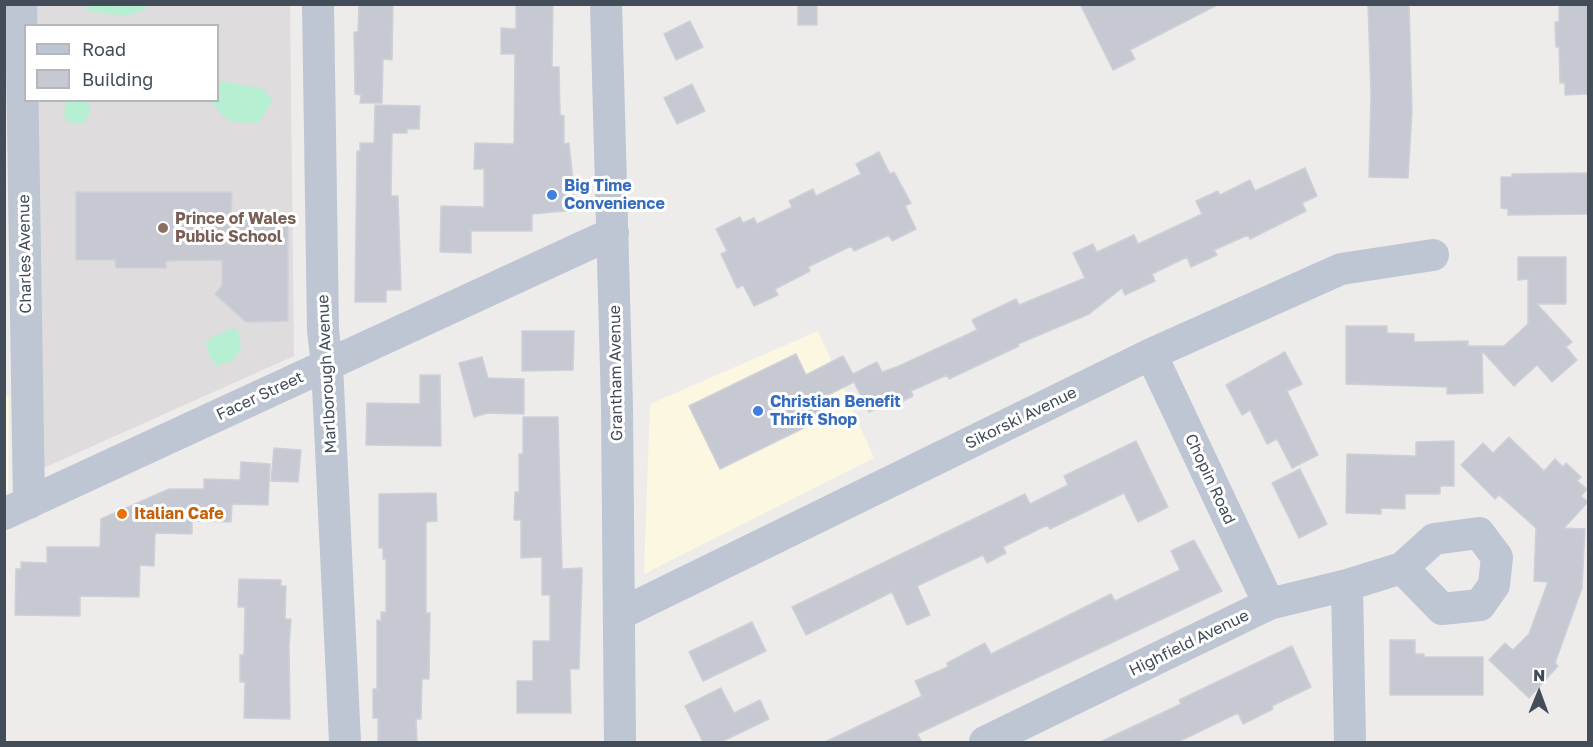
<!DOCTYPE html>
<html>
<head>
<meta charset="utf-8">
<style>
	body { margin:0 }
	#map { position:relative; width:1593px; height:747px; overflow:hidden; background:#eeebeb; font-family:"Golos Text",sans-serif }
	canvas { display:block }
	.frame { position:absolute; inset:0; border:6px solid #434d59; pointer-events:none }
	.legend { position:absolute; left:24px; top:24px; width:195px; height:78px; box-sizing:border-box; background:#fff; border:2px solid #b4b8bd; margin:0; padding:8px 10px; list-style:none; font-size:18px; color:#434d59 }
	.legend li { display:flex; align-items:center; gap:12px; height:30px }
	.legend b { width:30px; border:2px solid #b4b8bd }
	.north { position:absolute; left:1509px; top:663px; width:60px; height:60px; -webkit-text-stroke:4px #fff; paint-order:stroke; rotate:1deg; font-size:16px; font-weight:700; line-height:24px; text-align:center; color:#434d59 }
	.north::after { content:''; display:block; margin:auto; width:21px; height:27px; background:#434d59; clip-path:polygon(50% 0,100% 100%,50% 72%,0 100%) }
</style>
</head>
<body>
<div id="map">
<canvas width="1593" height="747"></canvas>
<div class="frame"></div>
<ul class="legend">
<li><b style="height:8px;background:#bdc6d2"></b>Road</li>
<li><b style="height:16px;background:#c7c9d2"></b>Building</li>
</ul>
<div class="north">N</div>
</div>
<script>
const ctx = document.querySelector('canvas').getContext('2d');
ctx.lineJoin = 'round';
function paint(path, color) { ctx.fillStyle = color; ctx.fill(path, 'evenodd'); }
const poly = rows => new Path2D(rows.map(r => 'M' + r).join(''));
function trace(path, color, width, dash) { ctx.strokeStyle = color; ctx.lineWidth = width; ctx.lineCap = dash ? 'butt' : 'round'; ctx.setLineDash(dash || []); ctx.stroke(path); }
function drawText(font, color, halo, rows, align = 'center') {
  ctx.font = font + ' "Golos Text",sans-serif'; ctx.lineWidth = 6; ctx.setLineDash([]); ctx.textBaseline = 'middle'; ctx.strokeStyle = halo; ctx.fillStyle = color; for (const [text, x, y, turn = 0] of rows) {
    ctx.save(); ctx.translate(x, y); ctx.rotate((+turn || 0) * Math.PI / 180); ctx.textAlign = isNaN(turn) ? turn : align; if (halo) ctx.strokeText(text, 0, 0); ctx.fillText(text, 0, 0); ctx.restore();
  }
}
paint(poly([
	[818,331,874,458,644,574,650,404],
	[4,396,9,396,8,491,5,493]
]), '#fcf7e1');
paint(poly([
	[29,5,290,5,294,356,37,471,31,101,218,100,218,26,29,25]
]), '#dfdcdd');
paint(poly([
	[88,5,88,4,148,5,146,9,126,16,87,11],
	[221,81,263,89,273,101,258,123,232,122,222,115,211,101,218,100,218,85],
	[67,101,90,102,89,115,83,124,71,124,64,117,65,104],
	[232,328,238,330,241,348,235,359,217,366,210,357,205,341]
]), '#b6efd2');
const building = poly([
	[359,4,393,4,392,60,383,59,382,103,360,103,361,95,355,94,354,32,358,32,359,4],
	[516,4,553,4,552,67,559,67,560,115,564,116,564,144,569,143,576,210,532,214,532,231,471,231,471,253,440,252,441,206,484,207,484,169,474,169,475,143,514,144,515,54,501,54,501,28,516,29,516,4],
	[798,4,817,4,817,25,798,25,798,4],
	[1080,4,1219,4,1130,50,1135,59,1113,70,1080,4],
	[1368,4,1409,4,1412,111,1408,178,1369,177,1371,94,1368,4],
	[1559,4,1588,4,1588,94,1565,95,1565,83,1560,83,1559,47,1556,47,1555,22,1559,22,1559,4],
	[690,21,703,47,676,60,664,34,690,21],
	[692,84,705,111,677,124,664,98,692,84],
	[375,105,420,106,419,129,407,129,407,133,392,133,391,196,398,196,401,290,386,290,386,302,355,302,357,151,360,151,360,143,374,143,375,105],
	[879,152,890,174,894,172,911,203,905,206,916,229,892,241,889,235,854,251,851,246,808,267,810,271,775,289,778,295,754,306,743,285,737,288,721,254,727,251,716,229,740,217,743,223,754,218,757,224,792,207,789,201,813,189,816,196,861,174,856,164,879,152],
	[1305,168,1317,196,1302,203,1306,211,1250,239,1248,235,1214,250,1217,255,1191,267,1187,257,1152,274,1155,281,1125,295,1122,288,1089,314,1018,344,1019,346,949,379,947,375,911,391,913,396,891,407,888,402,869,412,854,382,818,400,826,417,720,469,689,406,796,354,806,375,843,356,853,374,877,362,882,372,899,366,977,330,972,320,1016,299,1019,305,1085,278,1073,253,1093,244,1097,252,1134,235,1138,244,1202,214,1196,201,1218,191,1220,195,1250,180,1255,191,1305,168],
	[1588,173,1588,214,1508,215,1508,209,1501,208,1501,177,1512,177,1512,174,1588,173],
	[76,192,232,192,231,214,288,214,288,321,246,322,215,294,222,286,222,260,166,261,166,268,116,268,115,260,76,260,76,192],
	[1518,257,1566,257,1566,304,1537,304,1572,342,1566,347,1577,360,1552,382,1537,365,1514,386,1482,351,1483,393,1447,394,1447,387,1346,384,1346,326,1387,326,1387,333,1414,334,1414,342,1468,341,1468,346,1504,346,1528,324,1528,279,1518,280,1518,257],
	[522,331,574,331,573,370,522,371,522,331],
	[1285,352,1302,384,1287,391,1318,455,1292,468,1277,439,1267,444,1250,410,1242,415,1226,385,1285,352],
	[482,357,488,378,524,379,524,414,488,413,474,417,459,363,482,357],
	[420,375,440,375,441,446,366,445,367,403,420,404,420,375],
	[523,417,558,417,562,569,582,568,582,578,579,669,570,669,571,713,517,713,517,681,533,681,533,641,550,641,550,595,542,595,542,557,521,558,521,520,514,520,515,492,519,492,519,454,523,454,523,417],
	[1509,437,1544,471,1555,459,1563,467,1566,463,1581,477,1577,481,1587,489,1581,496,1588,502,1564,528,1585,529,1582,588,1555,663,1558,666,1529,698,1489,660,1505,643,1513,650,1529,634,1548,582,1534,581,1536,528,1499,495,1495,499,1461,465,1483,443,1493,453,1509,437],
	[1136,441,1168,507,1138,522,1124,493,1050,529,1047,525,1003,547,1006,553,987,563,983,555,917,586,930,615,907,625,892,592,806,635,792,607,1025,494,1030,504,1068,485,1064,476,1136,441],
	[1454,441,1454,486,1440,486,1440,494,1405,494,1405,509,1381,508,1381,514,1346,513,1347,454,1416,456,1416,442,1454,441],
	[274,448,301,450,298,482,271,481,274,448],
	[241,462,270,464,268,505,232,504,231,522,192,521,192,534,155,533,154,566,140,565,139,597,80,596,80,616,15,615,16,569,21,569,21,562,47,563,47,547,100,547,101,519,169,489,204,489,204,479,240,480,241,462],
	[1300,469,1327,524,1299,538,1272,483,1300,469],
	[436,493,437,521,426,522,426,613,430,613,429,679,422,679,421,719,416,719,417,742,378,742,378,718,373,718,373,689,377,689,377,620,381,621,381,612,386,612,386,559,383,559,383,548,379,548,379,494,436,493],
	[1194,540,1222,591,917,734,922,742,825,742,922,696,915,681,948,667,947,663,985,643,991,654,1111,594,1115,601,1180,570,1171,551,1194,540],
	[239,579,281,580,281,586,286,586,285,619,291,619,289,646,290,719,244,718,245,682,240,682,240,655,244,655,245,607,238,607,239,579],
	[752,622,766,651,703,681,689,652,752,622],
	[1390,640,1415,640,1415,654,1424,654,1424,657,1483,657,1483,695,1390,695,1390,640],
	[1292,646,1311,687,1272,706,1273,709,1243,724,1238,713,1178,742,1100,742,1181,704,1179,700,1292,646],
	[721,688,734,713,760,700,769,719,721,742,703,742,685,706,721,688]
]);
paint(building, '#c7c9d2');
trace(building, '#cfd0d7', 1.5);
trace(poly([
	[21,4,29,503],
	[318,4,323,330,327,365,345,742],
	[606,4,617,406,620,742],
	[1151,354,1269,604],
	[4,514,613,233],
	[1347,585,1350,742],
	[620,614,1151,354,1341,269,1433,255],
	[985,742,1269,604,1347,585,1402,568,1434,539,1479,533,1497,557,1494,585,1480,605,1442,609,1402,568]
]), '#bdc6d2', 32);
for (const [x, y, r, color] of [
	[552,195,6,"#3f7fe0"],
	[163,228,6,"#8d6e63"],
	[758,411,6,"#3f7fe0"],
	[122,514,6,"#e8710a"]
]) { const dot = new Path2D(); dot.arc(x, y, r, 0, 2 * Math.PI); ctx.fillStyle = color; ctx.fill(dot); trace(dot, '#fff', 2); }
drawText('bold 16px', '#366cbe', '#fff', [
	["Big Time",564,186],
	["Convenience",564,204],
	["Christian Benefit",770,402],
	["Thrift Shop",770,420]
], 'left');
drawText('bold 16px', '#785e54', '#fff', [
	["Prince of Wales",175,219],
	["Public School",175,237]
], 'left');
drawText('16px', '#434d59', '#fff', [
	["Charles Avenue",25,254,-91],
	["Grantham Avenue",616,373,-91],
	["Marlborough Avenue",327,374,-93],
	["Facer Street",260,396,-25],
	["Sikorski Avenue",1021,418,-26],
	["Chopin Road",1210,479,65],
	["Highfield Avenue",1189,643,-26]
]);
drawText('bold 16px', '#c56008', '#fff', [
	["Italian Cafe",134,514]
], 'left');
</script>
</body>
</html>
